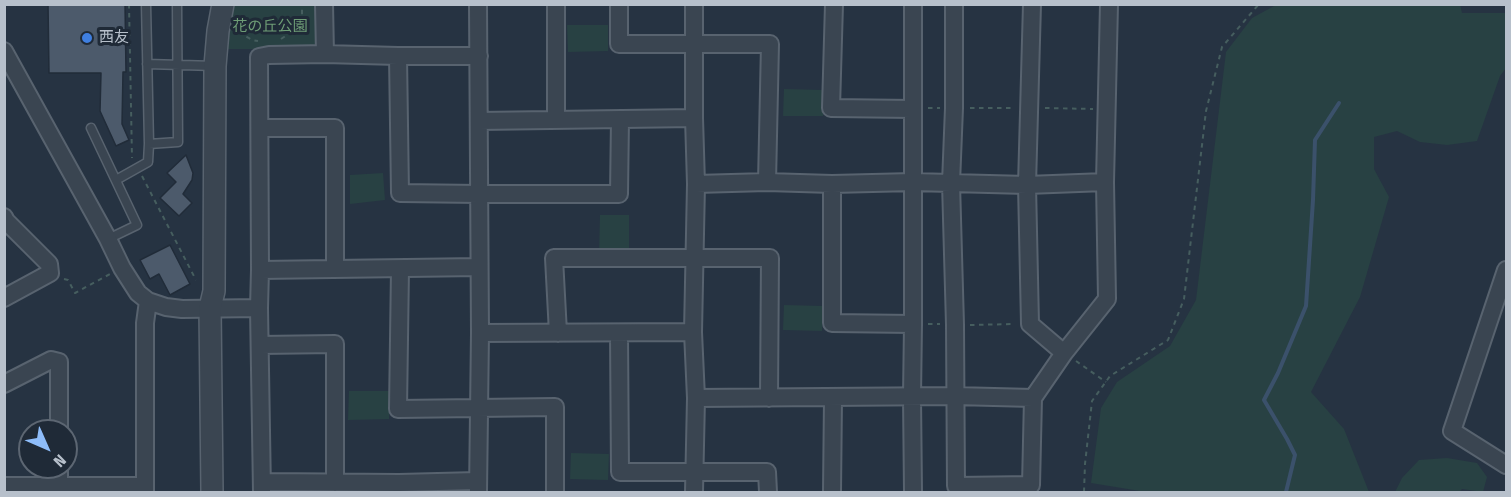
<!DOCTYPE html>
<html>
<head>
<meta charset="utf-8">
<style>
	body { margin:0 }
	#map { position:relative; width:1511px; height:497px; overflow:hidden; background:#263342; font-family:"Fira Sans Condensed",sans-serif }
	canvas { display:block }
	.frame { position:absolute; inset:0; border:6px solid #b7c0cb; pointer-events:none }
	.north { position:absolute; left:18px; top:419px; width:60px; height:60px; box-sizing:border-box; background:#1f2a37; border:2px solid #5c6672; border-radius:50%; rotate:135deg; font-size:16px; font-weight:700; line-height:24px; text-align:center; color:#b7c0cb }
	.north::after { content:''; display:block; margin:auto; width:21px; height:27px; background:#8ebdfa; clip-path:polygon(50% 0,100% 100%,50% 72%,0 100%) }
</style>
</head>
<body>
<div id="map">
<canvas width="1511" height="497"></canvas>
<div class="frame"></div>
<div class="north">N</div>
</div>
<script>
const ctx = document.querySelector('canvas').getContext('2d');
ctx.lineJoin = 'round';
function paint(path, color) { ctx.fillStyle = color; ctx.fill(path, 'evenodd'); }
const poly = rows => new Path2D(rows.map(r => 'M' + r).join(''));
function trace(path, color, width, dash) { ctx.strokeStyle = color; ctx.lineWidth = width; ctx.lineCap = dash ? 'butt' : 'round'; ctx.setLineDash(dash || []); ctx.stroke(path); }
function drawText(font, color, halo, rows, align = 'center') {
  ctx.font = font + ' "Fira Sans Condensed","Noto Sans JP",sans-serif'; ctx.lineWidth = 6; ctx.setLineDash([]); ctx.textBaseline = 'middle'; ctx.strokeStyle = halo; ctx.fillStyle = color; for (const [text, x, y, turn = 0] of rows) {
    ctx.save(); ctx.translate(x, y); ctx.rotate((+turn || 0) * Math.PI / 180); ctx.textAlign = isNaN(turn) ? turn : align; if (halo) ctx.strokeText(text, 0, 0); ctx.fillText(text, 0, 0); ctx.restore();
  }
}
paint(poly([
	[231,5,317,5,318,41,309,49,223,49],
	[1276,5,1460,4,1462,13,1506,13,1506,68,1500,76,1477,141,1447,145,1420,142,1397,131,1374,137,1374,169,1389,197,1360,297,1311,392,1344,429,1369,492,1146,492,1091,483,1101,408,1117,382,1170,346,1196,300,1226,52,1252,18],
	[567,25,608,25,608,51,568,52],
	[784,89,823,90,823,116,783,116],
	[383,173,385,200,350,204,350,175],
	[600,215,629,215,629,256,599,256],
	[784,305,823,306,822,331,783,330],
	[349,391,390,391,389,419,348,420],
	[571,453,609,454,608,480,570,479],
	[1447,458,1477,463,1487,477,1483,492,1462,489,1459,492,1395,492,1402,478,1419,460]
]), '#284143');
trace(poly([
	[1286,492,1295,455,1287,439,1264,400,1278,373,1306,306,1313,200,1315,140,1339,103]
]), '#3b516b', 4);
const building = poly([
	[48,4,125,4,126,72,123,72,122,124,129,140,116,146,100,111,101,73,49,73,48,4],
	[186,155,193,173,192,180,183,194,192,203,179,216,160,198,176,182,167,173,186,155],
	[170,245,190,284,170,295,159,274,150,279,140,260,170,245]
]);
paint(building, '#4c5a6b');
trace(building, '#212c39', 1.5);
const service = poly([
	[146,4,149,144],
	[147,64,215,66],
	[91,128,137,225,108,239],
	[116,180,148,162,149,144,178,142,177,4]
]);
const minor = poly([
	[324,4,325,54],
	[619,4,619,44,770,44,767,182],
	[834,4,831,108,913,109],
	[913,4,913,324,912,397,913,492],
	[954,4,954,108,951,183,955,325,956,486,1031,485,1033,398,1064,353,1107,299,1105,182,1109,4],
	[1032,4,1027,185,1030,324,1064,353],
	[4,51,108,239,122,268,138,293,148,301,166,307,182,309,259,308],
	[398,56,400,193,479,194,619,194,620,119],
	[556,119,556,4],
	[479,121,694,118],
	[260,128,335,128,335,268],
	[696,184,767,182,832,184,913,182,1027,185,1105,182],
	[832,184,832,323,913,324],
	[4,217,6,221,49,264,50,273,4,298],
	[400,269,398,409,555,407,555,492],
	[260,270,479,267],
	[1506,270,1452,431,1506,465],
	[480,333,693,332],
	[558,333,554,258,770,258,769,398],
	[619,333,620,472,767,472,768,492],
	[260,345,335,344,335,483],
	[4,384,51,360,59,362,59,431],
	[696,398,955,396,1033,398],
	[59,467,59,485],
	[262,482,399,483,477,481],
	[4,486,145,486],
	[145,492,145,323,148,301],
	[262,492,259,308,260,270,259,57,269,55,325,54,398,56,479,56],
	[478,492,480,333,478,4],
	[694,492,696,398,693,332,696,184,694,118,694,4],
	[832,492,833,398]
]);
const tertiary = poly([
	[212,492,210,308,214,291,215,66,218,31,223,4]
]);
trace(service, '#58636f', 11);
trace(minor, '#58636f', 20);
trace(tertiary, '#58636f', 24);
trace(poly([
	[129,4,132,158],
	[238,24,237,31,252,40,258,41],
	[281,39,302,25,302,4],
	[928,108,940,108],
	[970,108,1015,108],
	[1045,108,1093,109],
	[142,176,196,280],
	[64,279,68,280,75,293,110,274],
	[928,324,940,324],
	[970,325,1015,324],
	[1076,361,1106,382],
	[1084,492,1085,464,1092,401,1110,376,1168,340,1184,299,1206,111,1222,47,1259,4]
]), '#465e5f', 2, [4.5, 4.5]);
trace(service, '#3a4551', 8);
trace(minor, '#3a4551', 16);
trace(tertiary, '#3a4551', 21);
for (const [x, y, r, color] of [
	[87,38,6,"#3f7fe0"]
]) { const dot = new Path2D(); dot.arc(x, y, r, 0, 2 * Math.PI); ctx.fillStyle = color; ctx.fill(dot); trace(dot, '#1f2a37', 2); }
drawText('15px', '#6e9d76', '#1f2a37', [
	["花の丘公園",270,27]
]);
drawText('15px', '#b7c0cb', '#1f2a37', [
	["西友",99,38]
], 'left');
</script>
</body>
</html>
